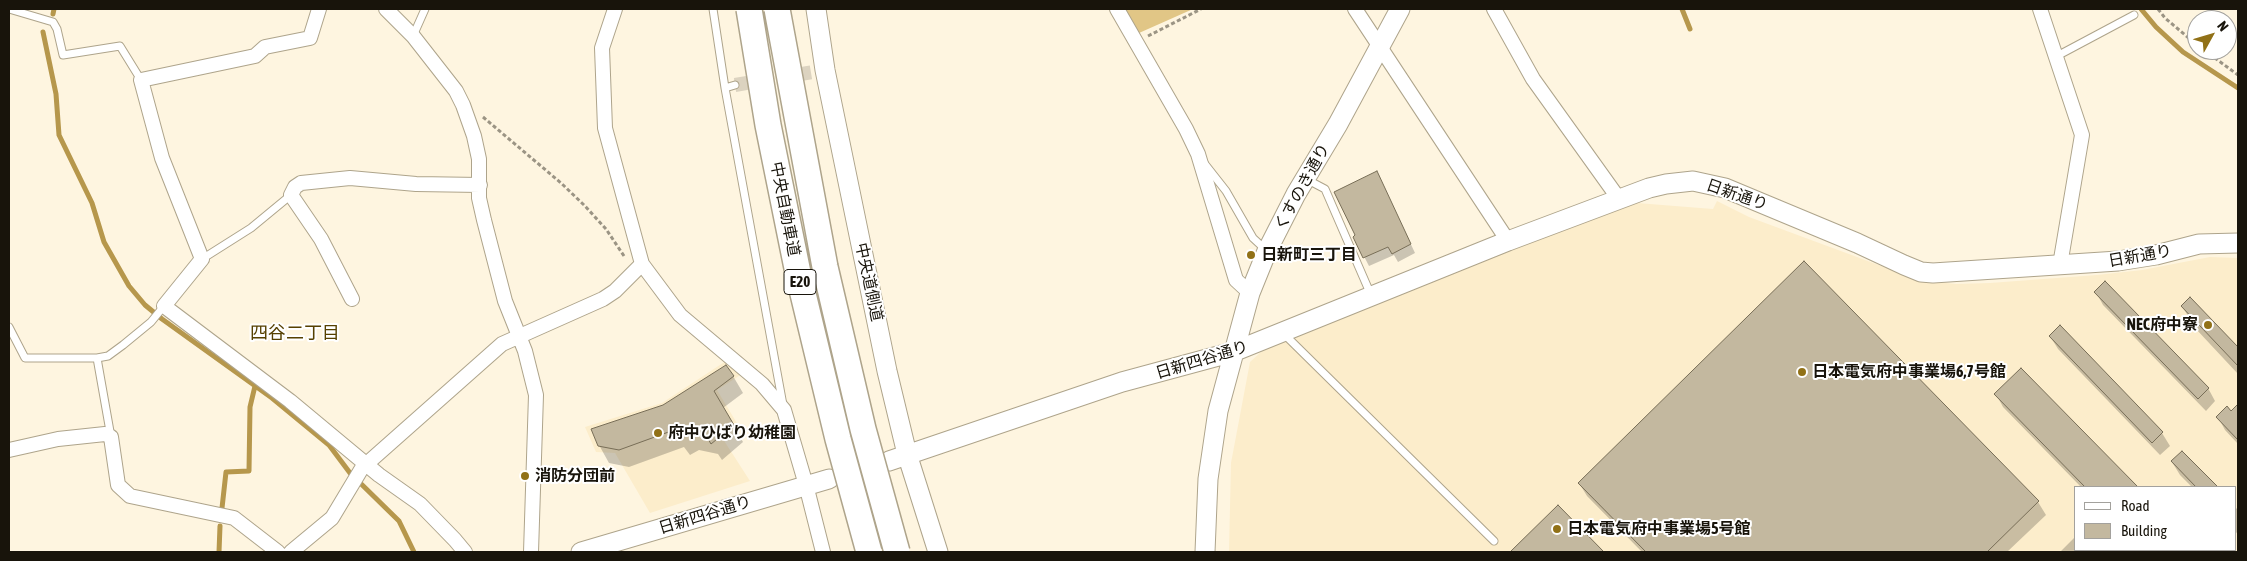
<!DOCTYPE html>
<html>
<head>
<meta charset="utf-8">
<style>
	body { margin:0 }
	#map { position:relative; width:2247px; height:561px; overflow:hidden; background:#fef5e0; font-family:"Asap Condensed",sans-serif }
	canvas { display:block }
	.frame { position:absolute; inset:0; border:10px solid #18140b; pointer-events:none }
	.legend { position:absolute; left:2074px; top:486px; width:162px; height:65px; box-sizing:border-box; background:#fff; border:1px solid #a3a19d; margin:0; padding:6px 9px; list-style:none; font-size:15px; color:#18140b }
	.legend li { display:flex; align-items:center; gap:10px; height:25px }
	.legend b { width:25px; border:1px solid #a3a19d }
	.north { position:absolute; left:2187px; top:10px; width:50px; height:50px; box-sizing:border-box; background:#fff; border:1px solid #a3a19d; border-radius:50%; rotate:51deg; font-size:14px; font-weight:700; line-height:20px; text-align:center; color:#18140b }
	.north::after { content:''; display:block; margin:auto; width:18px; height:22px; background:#917117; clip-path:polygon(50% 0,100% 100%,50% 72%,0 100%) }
</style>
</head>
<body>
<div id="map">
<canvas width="2247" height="561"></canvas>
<div class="frame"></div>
<ul class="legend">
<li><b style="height:6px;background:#fff"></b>Road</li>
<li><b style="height:14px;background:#c3b89f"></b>Building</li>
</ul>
<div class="north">N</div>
</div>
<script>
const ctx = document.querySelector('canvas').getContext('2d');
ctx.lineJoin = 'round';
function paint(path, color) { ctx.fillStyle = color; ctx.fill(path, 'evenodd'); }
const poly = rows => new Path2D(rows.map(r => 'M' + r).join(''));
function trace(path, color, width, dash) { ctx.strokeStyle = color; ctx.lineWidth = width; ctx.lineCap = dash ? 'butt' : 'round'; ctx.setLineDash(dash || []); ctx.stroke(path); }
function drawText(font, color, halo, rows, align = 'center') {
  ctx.font = font + ' "Asap Condensed","Noto Sans JP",sans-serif'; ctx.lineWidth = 4; ctx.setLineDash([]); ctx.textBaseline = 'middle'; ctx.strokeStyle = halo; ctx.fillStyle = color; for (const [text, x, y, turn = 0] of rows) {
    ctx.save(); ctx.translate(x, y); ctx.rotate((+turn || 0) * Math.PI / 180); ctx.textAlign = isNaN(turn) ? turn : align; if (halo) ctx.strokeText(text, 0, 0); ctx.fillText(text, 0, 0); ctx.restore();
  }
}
paint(poly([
	[1717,201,1749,217,1919,280,1956,284,1990,283,2097,275,2142,270,2210,257,2238,258,2238,552,1229,552,1231,463,1250,362,1262,351,1494,255,1637,203,1713,209],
	[2076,487,2236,487,2236,550,2076,550],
	[726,361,742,374,717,390,738,425,723,439,750,481,650,513,615,453,596,452,585,427,662,403]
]), '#fcedcb');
paint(poly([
	[1123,9,1193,9,1139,33]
]), '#e1c686');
paint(poly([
	[1381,181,1415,253,1398,262,1394,255,1369,266,1354,237],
	[1804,263,2038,502,2046,515,2007,552,1642,552,1587,496,1579,483],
	[2096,292,2208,388,2215,401,2206,411,2103,305],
	[2182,306,2237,347,2238,346,2238,374,2196,329],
	[2060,327,2162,433,2170,446,2160,455,2058,349,2050,336],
	[2021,370,2136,487,2081,487,2003,407,1996,394],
	[733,376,743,393,723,408,743,442,722,460,718,454,699,450,690,455,684,447,629,467,609,463,599,445,664,407],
	[2227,408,2238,420,2238,444,2225,430,2218,417],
	[2182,452,2216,487,2192,487,2180,475,2172,462],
	[1558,507,1602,552,1511,552],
	[2236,508,2238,510,2238,535,2236,532],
	[2074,538,2076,550,2086,550,2088,552,2060,552],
	[2142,550,2197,550,2199,552,2201,550,2216,550,2218,552,2145,552]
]), '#0003');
trace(poly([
	[1682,9,1690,29],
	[2141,9,2156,27,2183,52,2238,88],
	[53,14,54,9],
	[43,32,56,94,59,135,92,203,104,242,129,286,145,305,162,319,272,398,329,445,350,473,399,521,414,552],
	[222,508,226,472,249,471,250,407,255,386],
	[219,552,220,526]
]), '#b6974c', 5);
const building = poly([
	[1377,171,1411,244,1392,254,1388,247,1363,258,1353,237,1355,235,1334,192,1377,171],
	[1804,261,2039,501,1987,552,1646,552,1578,483,1804,261],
	[2105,281,2209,388,2198,399,2094,292,2105,281],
	[2190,297,2238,347,2238,366,2181,306,2190,297],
	[2060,325,2163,432,2152,443,2049,336,2060,325],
	[726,365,734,376,714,391,734,425,711,444,707,437,689,433,680,439,674,430,619,450,598,446,591,429,663,405,726,365],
	[2021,368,2138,487,2085,487,1994,394,2021,368],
	[2238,404,2238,440,2216,417,2227,406,2231,411,2238,404],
	[2182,451,2218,487,2196,487,2171,461,2182,451],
	[1558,505,1604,552,1510,552,1558,505]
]);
paint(building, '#c3b89f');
trace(building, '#786e57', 1);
trace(poly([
	[735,85,825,70]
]), '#dcd3c0', 14, [14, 7]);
const lane = poly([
	[9,9,53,22,57,29,63,55,120,46,141,80],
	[713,9,725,88,735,85],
	[413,36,425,9],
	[2057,56,2134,15],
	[725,88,783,405],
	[1204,163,1226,191,1253,238,1267,251],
	[1306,179,1325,189,1371,295],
	[202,259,251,228,291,195],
	[9,327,25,358,97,358,108,356,123,345,151,322,164,306],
	[1284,334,1494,541],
	[97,358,111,437]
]);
const street = poly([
	[319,9,310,38,265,47,255,56,141,80,162,158,202,259,164,306,290,401,379,475,420,504,455,540,465,552],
	[386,9,413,36,456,91,463,105,474,136,479,159,479,198,484,220,505,301,525,351,536,395,531,552],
	[615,9,602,48,605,128,642,264,680,315,762,384,784,410,806,485,823,552],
	[1117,9,1186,129,1198,154,1236,280,1250,293],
	[1355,9,1508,241],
	[1494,9,1533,79,1619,199],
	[2040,9,2082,135,2060,265],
	[352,299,321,239,291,195,295,187,301,183,350,178,416,184,480,185],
	[9,450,58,439,105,434,111,437,118,485,130,496,234,518,278,552],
	[291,552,332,518,362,468,502,344,603,299,615,291,642,264]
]);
const secondary = poly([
	[816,9,825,70,887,371,907,454,938,552],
	[889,461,1122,382,1233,352,1508,241,1649,188,1666,184,1693,181,1725,188,1857,243,1904,265,1921,272,1933,273,2118,261,2156,255,2199,244,2238,243],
	[581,552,829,479],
	[1205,552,1208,479,1218,411,1250,293,1267,251,1296,194,1338,124,1400,9]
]);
trace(lane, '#aea48b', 9);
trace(street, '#aea48b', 16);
trace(secondary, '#aea48b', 21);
trace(poly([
	[2158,9,2165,18,2197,45],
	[1148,36,1201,9],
	[2204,50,2238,75],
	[483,117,561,183,584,205,606,229,624,256]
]), '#9b9484', 3, [4, 2.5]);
trace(lane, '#fff', 7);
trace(street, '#fff', 14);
trace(secondary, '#fff', 19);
const highwayBridge = poly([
	[749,9,768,125,798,273,838,439,869,552],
	[777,9,825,267,863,429,897,552]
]);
trace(highwayBridge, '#aea48b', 28, []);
trace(highwayBridge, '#fff', 25);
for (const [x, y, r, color] of [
	[1251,255,5,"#917117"],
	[2208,325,5,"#917117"],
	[1802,372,5,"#917117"],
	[658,433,5,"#917117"],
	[525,476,5,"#917117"],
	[1557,529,5,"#917117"]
]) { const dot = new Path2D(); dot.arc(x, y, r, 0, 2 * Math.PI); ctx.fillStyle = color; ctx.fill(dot); trace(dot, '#fff', 2); }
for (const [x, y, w] of [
	[800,282,32]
]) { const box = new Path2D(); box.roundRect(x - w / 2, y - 12.5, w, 25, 4); ctx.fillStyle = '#fff'; ctx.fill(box); trace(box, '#18140b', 1); }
drawText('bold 15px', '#18140b', null, [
	["E20",800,282]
]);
drawText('16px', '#18140b', '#fff', [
	["くすのき通り",1302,187,-61],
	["日新通り",1737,195,19],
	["中央自動車道",785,209,79],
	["日新通り",2140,256,-10],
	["中央道側道",869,282,78],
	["日新四谷通り",1202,360,-17],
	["日新四谷通り",705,515,-17]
]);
drawText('bold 16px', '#18140b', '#fff', [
	["日新町三丁目",1261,255],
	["NEC府中寮",2198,325,"right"],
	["日本電気府中事業場6,7号館",1812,372],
	["府中ひばり幼稚園",668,433],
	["消防分団前",535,476],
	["日本電気府中事業場5号館",1567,529]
], 'left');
drawText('18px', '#564000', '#fff', [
	["四谷二丁目",295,333]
]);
</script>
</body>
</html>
